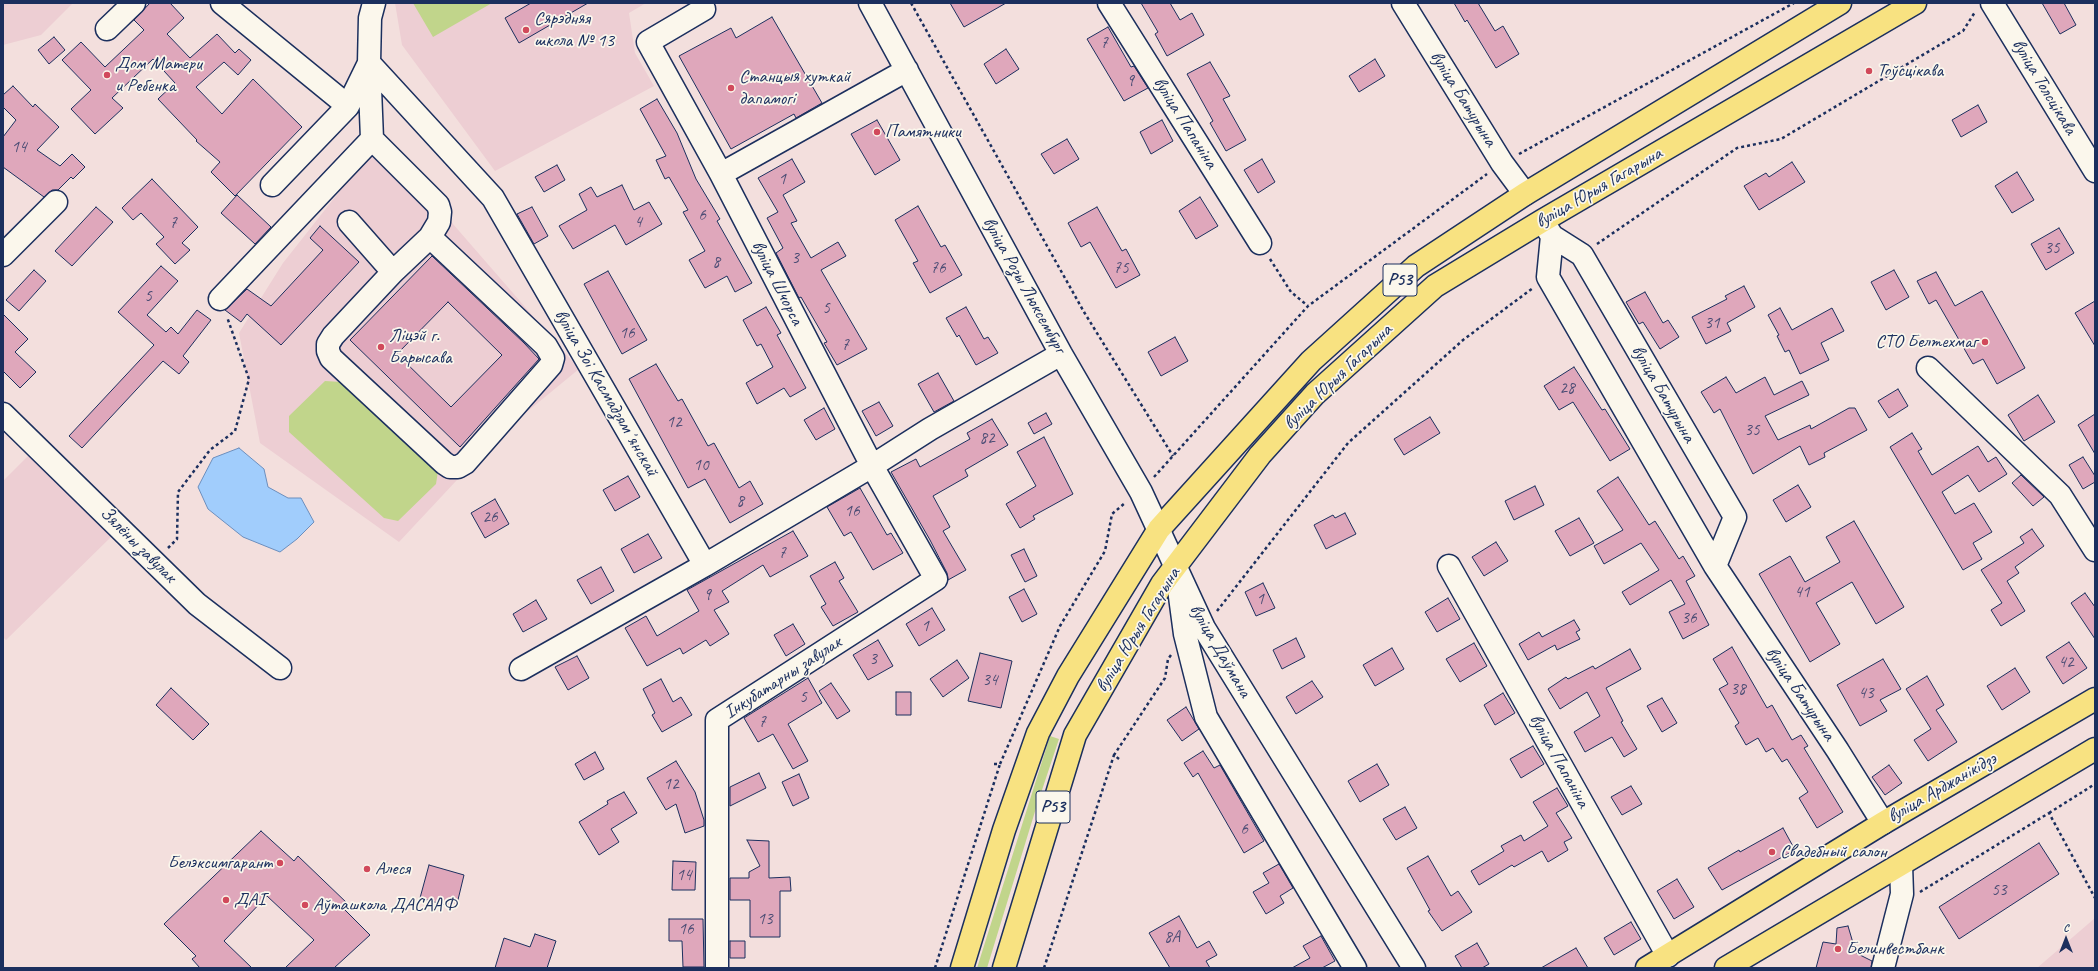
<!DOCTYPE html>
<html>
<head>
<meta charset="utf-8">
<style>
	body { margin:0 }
	#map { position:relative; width:2098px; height:971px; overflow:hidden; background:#f3dfdd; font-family:Caveat,sans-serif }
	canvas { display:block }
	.frame { position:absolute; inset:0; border:4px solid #1b2f5e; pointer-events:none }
	.north { position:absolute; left:2046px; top:919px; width:40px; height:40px; -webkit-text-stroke:3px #fbf7ec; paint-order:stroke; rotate:0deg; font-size:11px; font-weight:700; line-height:16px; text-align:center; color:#1b2f5e }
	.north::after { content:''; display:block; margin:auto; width:14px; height:18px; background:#1b2f5e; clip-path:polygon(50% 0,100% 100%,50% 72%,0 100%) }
</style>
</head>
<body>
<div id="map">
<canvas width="2098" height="971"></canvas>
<div class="frame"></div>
<div class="north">С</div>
</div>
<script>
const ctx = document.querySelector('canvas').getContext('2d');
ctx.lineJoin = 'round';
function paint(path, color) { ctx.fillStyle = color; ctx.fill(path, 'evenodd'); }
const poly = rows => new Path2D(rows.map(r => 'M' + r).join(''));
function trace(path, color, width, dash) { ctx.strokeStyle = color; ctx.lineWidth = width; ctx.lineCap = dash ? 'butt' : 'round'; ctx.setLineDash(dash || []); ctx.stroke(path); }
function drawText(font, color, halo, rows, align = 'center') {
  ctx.font = font + ' Caveat,sans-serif'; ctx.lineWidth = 3.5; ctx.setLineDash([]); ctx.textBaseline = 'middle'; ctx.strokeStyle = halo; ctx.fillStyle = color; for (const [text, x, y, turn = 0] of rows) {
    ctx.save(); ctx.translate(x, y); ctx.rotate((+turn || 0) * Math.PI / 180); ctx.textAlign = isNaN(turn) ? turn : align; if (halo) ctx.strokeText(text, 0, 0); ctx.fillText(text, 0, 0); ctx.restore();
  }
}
paint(poly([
	[3,3,73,3,41,35,3,45],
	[395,3,646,3,629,13,635,53,654,86,495,171,402,45],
	[380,140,579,369,500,434,399,542,260,443,239,333,283,263],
	[30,454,112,536,6,640,3,637,3,481],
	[2095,918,2095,968,2037,968]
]), '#edced3');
paint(poly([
	[413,3,492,3,433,37],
	[325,381,341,382,438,471,436,484,398,521,384,518,289,432,289,416],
	[1050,736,1059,739,1037,805,987,968,977,968]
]), '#c1d58b');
const water = poly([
	[239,448,264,469,268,487,288,498,301,498,314,522,297,539,280,552,243,537,208,509,198,487,213,458,239,448]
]);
paint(water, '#a1cdfc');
trace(water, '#6b8ebd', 1);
const building = poly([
	[150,3,170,3,184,18,167,34,190,58,217,34,235,53,239,49,251,60,238,75,224,62,196,87,222,114,253,79,302,127,235,196,211,172,220,162,196,141,197,140,158,99,175,83,153,59,112,98,123,108,95,134,71,109,91,90,62,60,81,42,105,67,144,30,134,20,150,3],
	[531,3,588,3,519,43,505,18,531,3],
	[950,3,1006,3,964,27,950,3],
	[1141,3,1170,3,1180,20,1192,13,1204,35,1167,56,1155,34,1158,32,1141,3],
	[1454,3,1478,3,1495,31,1503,26,1519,54,1496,68,1467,20,1465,22,1454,3],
	[2042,3,2064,3,2076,25,2060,34,2042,3],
	[772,17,822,103,796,118,794,114,731,149,679,56,731,28,736,38,772,17],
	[1108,27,1131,67,1134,66,1148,88,1124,101,1087,39,1108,27],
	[54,37,65,50,49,64,38,50,54,37],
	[1006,49,1019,69,996,84,984,64,1006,49],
	[1375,59,1385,76,1359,92,1349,76,1375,59],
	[1210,62,1230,96,1223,99,1246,140,1226,151,1210,123,1213,121,1187,74,1210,62],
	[13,86,33,107,35,104,59,127,37,150,60,166,72,154,85,167,73,179,71,177,58,190,52,190,44,197,3,167,3,137,16,120,3,107,3,95,13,86],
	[657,99,677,133,696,179,720,219,717,221,752,283,735,292,727,276,705,288,689,260,705,251,683,212,688,210,669,177,665,179,656,160,666,156,640,109,657,99],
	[1978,105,1987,122,1961,137,1952,120,1978,105],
	[877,120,900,160,875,175,851,134,877,120],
	[1162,120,1173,141,1151,154,1140,132,1162,120],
	[1067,139,1079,159,1054,174,1041,154,1067,139],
	[792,159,805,182,783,195,797,221,791,223,811,258,838,242,846,256,821,270,867,349,837,365,824,343,827,342,801,297,799,298,776,253,783,248,767,218,778,212,758,178,792,159],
	[1262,159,1275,182,1258,193,1244,170,1262,159],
	[1792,162,1805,182,1759,210,1744,186,1766,173,1769,177,1792,162],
	[557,165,565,180,544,192,535,177,557,165],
	[2017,172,2034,200,2012,213,1995,186,2017,172],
	[152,179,198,227,182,243,190,250,175,264,156,244,164,237,141,213,133,220,122,208,152,179],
	[622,185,634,210,649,202,662,224,626,245,615,225,573,249,559,226,587,210,579,194,591,187,597,197,622,185],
	[237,195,271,227,255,244,221,213,237,195],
	[1200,197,1218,226,1196,239,1179,211,1200,197],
	[918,206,941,247,945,245,962,275,930,293,913,263,918,261,895,220,918,206],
	[96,207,113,222,72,266,55,251,96,207],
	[532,207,548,236,534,244,517,214,532,207],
	[1097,207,1122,251,1126,249,1140,275,1116,288,1090,242,1081,247,1068,223,1097,207],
	[320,226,359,262,281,345,247,314,241,322,225,310,247,289,271,306,323,250,310,238,320,226],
	[2059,228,2074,253,2046,270,2031,244,2059,228],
	[432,256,524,343,539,359,460,447,350,340,432,256],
	[448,302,502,355,451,407,397,354,448,302],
	[161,266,178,281,147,315,166,332,171,327,178,334,197,310,211,320,183,356,189,362,179,374,163,361,82,448,69,436,154,345,118,312,161,266],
	[34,270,46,281,19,311,6,300,34,270],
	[1894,270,1909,297,1886,310,1871,282,1894,270],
	[608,271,647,340,622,354,584,284,608,271],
	[1936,272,1955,306,1982,291,2025,368,1997,384,1983,359,1973,364,1936,300,1929,304,1917,281,1936,272],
	[1744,286,1755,307,1727,323,1731,331,1706,344,1692,317,1727,299,1725,296,1744,286],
	[1645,292,1663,323,1668,320,1679,337,1660,349,1643,322,1639,324,1626,302,1645,292],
	[2095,301,2095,346,2075,313,2095,301],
	[766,307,781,333,777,335,806,388,790,397,784,388,757,404,746,383,773,367,761,344,757,346,743,320,766,307],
	[966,307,984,339,988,337,998,353,976,365,959,335,957,337,946,318,966,307],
	[1780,308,1792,330,1832,308,1844,331,1821,343,1829,360,1800,374,1789,350,1785,352,1777,336,1779,335,1768,315,1780,308],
	[3,314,28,339,15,352,36,372,20,388,3,371,3,314],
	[1175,337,1188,361,1161,376,1148,352,1175,337],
	[656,364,678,401,682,399,708,446,714,443,739,488,750,481,763,504,730,523,705,479,688,488,629,379,656,364],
	[1574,367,1602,410,1605,409,1630,449,1610,461,1573,402,1559,410,1544,386,1574,367],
	[938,373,954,401,934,412,918,384,938,373],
	[1726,377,1736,393,1765,377,1774,395,1802,381,1809,395,1765,416,1778,440,1810,425,1811,429,1849,408,1855,408,1867,430,1824,453,1825,457,1809,465,1800,446,1753,474,1720,409,1714,413,1701,392,1726,377],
	[1898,389,1908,406,1889,418,1878,401,1898,389],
	[2038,395,2055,422,2024,441,2008,415,2038,395],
	[879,402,893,426,876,436,862,411,879,402],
	[824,408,835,429,816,440,804,420,824,408],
	[1046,413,1052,424,1034,434,1028,423,1046,413],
	[2095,414,2095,454,2078,425,2095,414],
	[1430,417,1440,433,1404,455,1394,439,1430,417],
	[992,419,1008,445,965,470,968,476,933,496,950,527,943,531,966,570,948,580,947,573,930,540,891,472,916,459,920,467,970,439,967,433,992,419],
	[1912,433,1922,449,1918,451,1932,475,1978,446,1988,462,1996,457,2007,474,1979,492,1968,475,1942,492,1955,514,1974,503,1992,532,1973,543,1982,559,1963,570,1890,447,1912,433],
	[1044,437,1073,494,1033,516,1035,519,1020,528,1006,504,1036,486,1017,452,1044,437],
	[2083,457,2095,476,2095,482,2083,489,2069,465,2083,457],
	[2021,475,2044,497,2033,506,2012,483,2021,475],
	[628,476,640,497,615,511,603,490,628,476],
	[1618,477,1649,525,1655,521,1679,559,1683,556,1695,576,1686,581,1709,625,1683,639,1669,612,1685,604,1671,580,1630,605,1622,592,1659,570,1641,543,1604,564,1594,546,1623,530,1597,491,1618,477],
	[1798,485,1811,507,1786,522,1773,500,1798,485],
	[1535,486,1544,505,1514,520,1505,501,1535,486],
	[860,488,887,535,891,533,903,553,873,570,851,532,844,536,827,507,860,488],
	[495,499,509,524,485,538,471,513,495,499],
	[1345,513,1356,534,1326,549,1314,525,1333,515,1335,518,1345,513],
	[1579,518,1594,543,1570,556,1555,531,1579,518],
	[1854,521,1904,607,1876,624,1852,582,1816,603,1840,644,1810,662,1759,574,1790,556,1805,582,1840,562,1826,537,1854,521],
	[2032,529,2044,546,2015,567,2019,573,2007,581,2025,611,2001,626,1991,610,2002,603,1981,570,2024,543,2020,537,2032,529],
	[793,531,808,556,770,577,763,565,722,591,729,602,714,610,729,634,710,646,706,640,683,654,680,648,647,666,625,628,646,616,657,636,699,611,687,590,793,531],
	[648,534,662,558,634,573,621,549,648,534],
	[1496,542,1508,561,1484,576,1472,557,1496,542],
	[1024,549,1037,576,1025,582,1011,555,1024,549],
	[835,562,844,578,839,581,858,612,833,626,821,607,826,604,810,576,835,562],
	[601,567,614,591,591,604,577,580,601,567],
	[1263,583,1275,608,1256,616,1245,592,1263,583],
	[1024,589,1037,614,1022,622,1009,597,1024,589],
	[2085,593,2095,607,2095,639,2071,603,2085,593],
	[1448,598,1460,619,1437,632,1425,612,1448,598],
	[536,600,547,619,523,632,513,614,536,600],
	[932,608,945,630,919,646,906,624,932,608],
	[1574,620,1580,630,1576,632,1580,639,1557,650,1555,645,1528,660,1519,644,1539,632,1542,637,1574,620],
	[793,624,805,644,786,656,774,635,793,624],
	[1296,638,1305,657,1282,669,1273,650,1296,638],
	[878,640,893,666,868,680,853,655,878,640],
	[2069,642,2087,668,2063,684,2046,657,2069,642],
	[1474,643,1487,666,1460,682,1446,659,1474,643],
	[1732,647,1767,708,1772,705,1792,740,1801,735,1808,746,1804,748,1843,812,1817,828,1799,798,1808,792,1787,759,1782,762,1773,748,1766,752,1758,738,1746,745,1735,726,1739,723,1719,689,1728,684,1713,659,1732,647],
	[1392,648,1404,669,1375,686,1363,665,1392,648],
	[1630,649,1641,669,1606,688,1623,721,1621,722,1637,749,1624,757,1612,737,1585,752,1574,732,1600,716,1587,692,1560,709,1548,689,1566,677,1568,679,1593,666,1595,669,1630,649],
	[980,653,1012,661,1001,708,968,701,980,653],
	[577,656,589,678,568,690,555,667,577,656],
	[1883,659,1901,689,1880,700,1887,711,1860,726,1837,685,1883,659],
	[957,660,969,678,943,697,930,679,957,660],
	[2015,668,2030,692,2002,710,1987,686,2015,668],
	[1927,676,1944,705,1936,710,1957,742,1928,761,1914,740,1931,729,1906,689,1927,676],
	[808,678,822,703,788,724,808,761,793,769,773,734,758,742,744,718,808,678],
	[661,679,673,702,681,697,692,715,662,732,652,715,655,713,643,689,661,679],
	[1312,681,1323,697,1296,714,1286,697,1312,681],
	[831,683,850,711,837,719,819,691,831,683],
	[171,688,209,724,193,740,156,705,171,688],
	[896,692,911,692,911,715,896,715,896,692],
	[1503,693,1515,713,1495,725,1484,705,1503,693],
	[1662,698,1677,723,1662,732,1647,706,1662,698],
	[1186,707,1199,729,1182,741,1167,720,1186,707],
	[1533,746,1544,764,1521,778,1510,759,1533,746],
	[1203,751,1214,768,1220,765,1264,841,1244,853,1198,773,1193,777,1184,763,1203,751],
	[595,752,604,769,584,780,575,764,595,752],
	[676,761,695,792,704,820,704,826,685,833,676,804,666,810,647,778,676,761],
	[1377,764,1389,785,1360,802,1348,781,1377,764],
	[1889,765,1902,783,1885,795,1872,777,1889,765],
	[759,773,766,788,730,806,730,787,759,773],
	[799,774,809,798,793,806,782,782,799,774],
	[1631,786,1642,804,1622,815,1611,797,1631,786],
	[1557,788,1568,806,1556,813,1572,838,1564,842,1568,850,1548,862,1542,851,1514,867,1512,865,1479,885,1471,871,1504,851,1501,846,1521,835,1524,841,1548,826,1533,802,1557,788],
	[624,792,637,813,611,829,619,842,599,855,579,822,608,804,607,801,624,792],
	[1405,807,1417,828,1396,840,1383,819,1405,807],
	[1783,828,1795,850,1722,890,1708,868,1739,850,1740,852,1783,828],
	[261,831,294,861,298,856,348,904,343,908,370,935,334,968,285,968,314,940,267,896,224,941,252,968,200,968,192,959,196,956,164,924,261,831],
	[747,840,769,841,769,878,790,877,791,891,780,891,780,937,750,937,750,900,730,900,730,878,749,878,749,872,760,866,747,840],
	[2039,843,2059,874,1959,939,1939,907,2039,843],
	[1428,856,1451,896,1458,891,1472,912,1442,931,1428,911,1430,910,1407,868,1428,856],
	[673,861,696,862,695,890,672,890,673,861],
	[1279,864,1293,888,1280,896,1284,903,1266,914,1253,892,1269,883,1263,873,1279,864],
	[429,865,464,875,456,908,420,898,429,865],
	[1677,879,1694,907,1674,919,1657,891,1677,879],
	[1179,916,1197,948,1209,941,1217,955,1206,961,1210,968,1170,968,1149,933,1179,916],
	[669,919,703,919,704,967,683,967,682,941,669,941,669,919],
	[1631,922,1641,939,1614,955,1604,938,1631,922],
	[1848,926,1856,953,1872,961,1871,968,1816,968,1823,942,1836,944,1837,928,1848,926],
	[535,934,556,941,547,968,495,968,504,938,530,947,535,934],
	[1321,936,1335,961,1322,968,1292,968,1310,958,1303,946,1321,936],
	[730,941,745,941,745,958,730,958,730,941],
	[1477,943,1489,964,1482,968,1462,968,1455,956,1477,943],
	[1576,948,1588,968,1541,968,1576,948]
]);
paint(building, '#dfa7bb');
trace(building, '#1b2f5e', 1);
const minor = poly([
	[222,3,348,106],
	[870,3,1061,354,1141,492,1204,628,1414,968],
	[1109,3,1260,243],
	[1403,3,1502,163,1525,194],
	[1992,3,2095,171],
	[704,9,648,42,721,174],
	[107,29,134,3],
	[369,63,493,198,705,565,521,669],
	[372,139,438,205,440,212,439,222,430,237,393,272,333,336,328,344,328,351,331,358,444,463,450,467,458,467,465,463,551,365,553,358,546,346,430,237],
	[272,185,348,106,369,63,370,18,374,3],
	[349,222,393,272],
	[1545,225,1552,236,1582,255,1735,517,1715,566],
	[1552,236,1548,277,1715,566,1838,751,1883,823],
	[3,255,56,202],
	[220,299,372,139,369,63],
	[1928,368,2060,495,2095,550],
	[3,414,197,604,280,668],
	[705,565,872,466,930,429,1061,354],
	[1449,566,1668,956],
	[1179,589,1185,634,1206,717,1355,968],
	[717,968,717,720,936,579,872,466,721,174,907,70],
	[1883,968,1902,894,1901,865]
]);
const major = poly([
	[962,968,1004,830,1038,733,1068,676,1159,529,1311,361,1416,266,1525,194,1840,3],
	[1004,968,1075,735,1162,584,1260,455,1315,394,1435,286,1542,221,1915,3],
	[1647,968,1883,823,2095,699],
	[1726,968,2095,749]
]);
trace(minor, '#1b2f5e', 25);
trace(major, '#1b2f5e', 25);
trace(poly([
	[911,3,1084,312,1173,456],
	[1519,154,1794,3],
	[1597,244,1737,148,1781,139,1963,31,1975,12],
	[1270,259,1291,292,1308,306],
	[1154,477,1308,306,1487,174],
	[168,548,177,539,178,492,210,450,235,431,249,379,227,317],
	[1217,611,1348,443,1463,340,1533,288],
	[1119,759,1114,755,1165,678,1168,659,1171,655],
	[994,764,1000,764,1060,626,1105,551,1112,514,1125,503],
	[2049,813,2095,784],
	[1920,892,2049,813,2095,898],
	[935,968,1000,764],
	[1044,968,1114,755]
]), '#1b2f5e', 2.5, [3, 3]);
trace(minor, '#fbf7ec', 22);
trace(major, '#f8e281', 22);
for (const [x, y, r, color] of [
	[526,30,4,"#d1495b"],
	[1869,71,4,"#d1495b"],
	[107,75,4,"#d1495b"],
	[731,88,4,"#d1495b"],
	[877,132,4,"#d1495b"],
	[1985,342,4,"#d1495b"],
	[381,347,4,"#d1495b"],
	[1772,852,4,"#d1495b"],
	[280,863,4,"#d1495b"],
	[367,869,4,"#d1495b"],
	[226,900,4,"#d1495b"],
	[305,905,4,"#d1495b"],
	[1838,949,4,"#d1495b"]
]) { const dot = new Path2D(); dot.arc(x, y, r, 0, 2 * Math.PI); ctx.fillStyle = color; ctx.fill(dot); trace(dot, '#fbf7ec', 1.5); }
drawText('17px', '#4c4d75', null, [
	["7",1104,44],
	["9",1130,82],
	["14",19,148],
	["1",782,180],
	["6",702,216],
	["4",638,223],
	["7",173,224],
	["35",2052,249],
	["3",795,259],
	["8",716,263],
	["76",938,269],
	["75",1121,269],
	["5",148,297],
	["5",826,309],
	["31",1712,324],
	["16",627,334],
	["7",845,346],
	["28",1567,389],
	["12",674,423],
	["35",1752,431],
	["82",987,439],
	["10",701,466],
	["8",740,502],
	["16",852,512],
	["26",490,518],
	["7",782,554],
	["41",1802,593],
	["9",707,596],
	["1",1260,600],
	["36",1689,619],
	["1",925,627],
	["3",873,660],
	["42",2066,663],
	["34",990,681],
	["38",1738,690],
	["43",1866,694],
	["5",803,698],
	["7",762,723],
	["12",671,785],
	["6",1244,830],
	["14",684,876],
	["53",1999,891],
	["13",765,920],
	["16",686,930],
	["8А",1172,938]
]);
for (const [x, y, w] of [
	[1400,280,34],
	[1053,807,34]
]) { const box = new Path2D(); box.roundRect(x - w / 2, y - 16, w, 32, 3); ctx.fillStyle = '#fbf7ec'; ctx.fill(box); trace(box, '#1b2f5e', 1); }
drawText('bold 18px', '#1b2f5e', null, [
	["Р53",1400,280],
	["Р53",1053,807]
]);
drawText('19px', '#1b2f5e', '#fbf7ec', [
	["Сярэдняя",534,19],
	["школа № 13",534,41],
	["Дом Матери",115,64],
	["и Ребенка",115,86],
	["Тоўсцікава",1877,71],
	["Станцыя хуткай",739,77],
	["дапамогі",739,99],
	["Памятники",885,132],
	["Ліцэй г.",389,336],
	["Барысава",389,358],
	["СТО Белтехмаг",1977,342,"right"],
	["Свадебный салон",1780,852],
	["Белэксимгарант",272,863,"right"],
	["Алеся",375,869],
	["ДАІ",234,900],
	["Аўташкола ДАСААФ",313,905],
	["Белинвестбанк",1846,949]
], 'left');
drawText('19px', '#1b2f5e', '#fbf7ec', [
	["вуліца Толсцікава",2044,87,59],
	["вуліца Батурына",1463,99,58],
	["вуліца Папаніна",1185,123,58],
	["вуліца Юрыя Гагарына",1599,188,-30],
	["вуліца Шчорса",777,283,63],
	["вуліца Розы Люксембург",1024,285,61],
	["вуліца Юрыя Гагарына",1338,377,-44],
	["вуліца Зоі Касмадзямʼянскай",606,393,60],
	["вуліца Батурына",1663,394,60],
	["Зялёны завулак",138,545,45],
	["вуліца Юрыя Гагарына",1138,630,-58],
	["вуліца Даўмана",1220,651,60],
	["Інкубатарны завулак",783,678,-33],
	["вуліца Батурына",1800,694,56],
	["вуліца Папаніна",1559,761,61],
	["вуліца Арджанікідзэ",1942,788,-30]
]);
</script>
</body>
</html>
